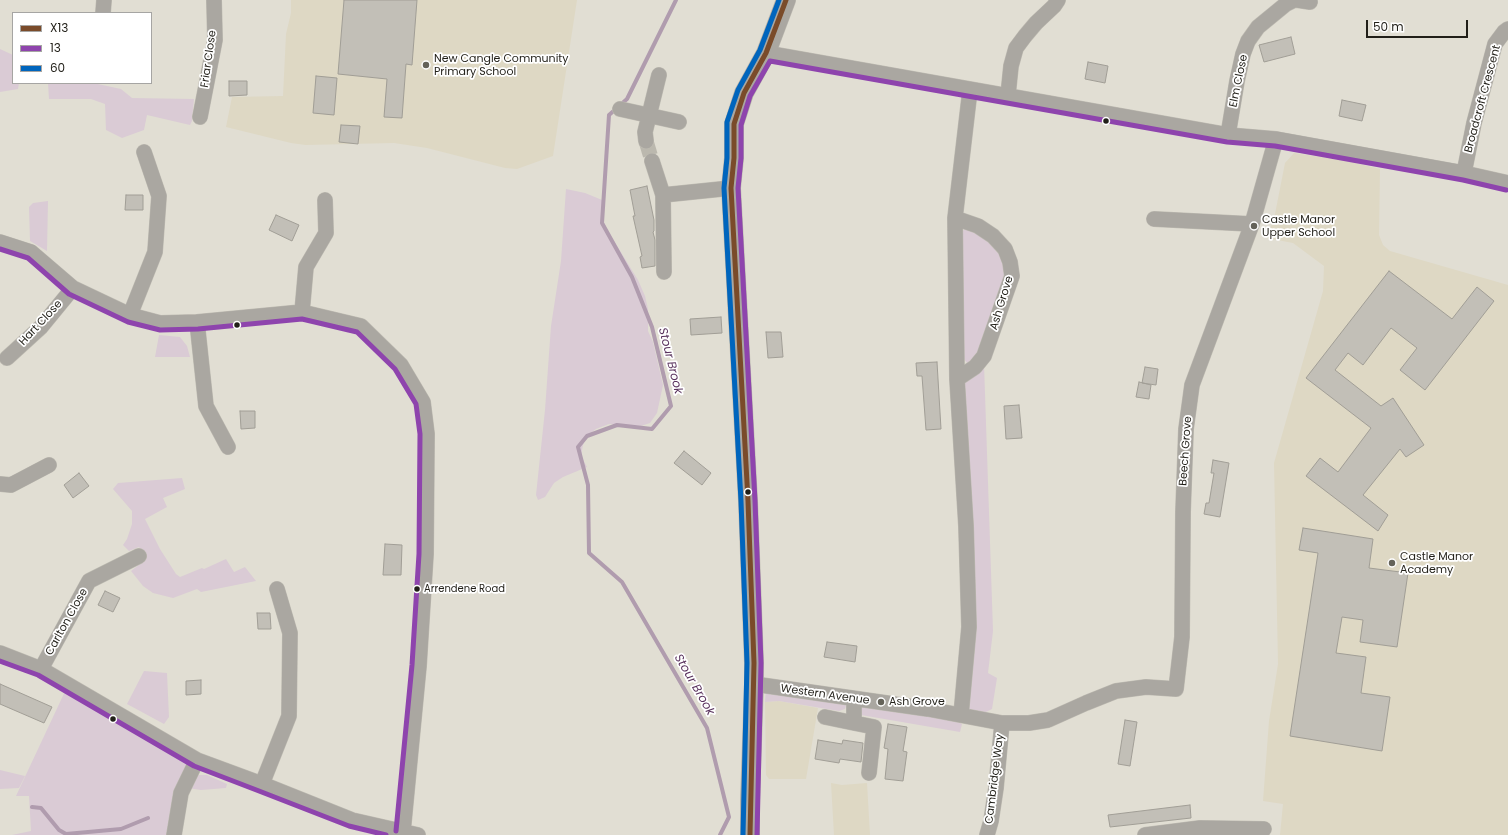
<!DOCTYPE html>
<html>
<head>
<meta charset="utf-8">
<style>
	body { margin:0 }
	#map { position:relative; width:1508px; height:835px; overflow:hidden; background:#e1ded3; font-family:Poppins,sans-serif }
	canvas { display:block }
	.legend { position:absolute; left:12px; top:12px; width:140px; height:72px; box-sizing:border-box; background:#fff; border:1px solid #a6a5a3; margin:0; padding:5px 7px; list-style:none; font-size:12px; color:#211f18 }
	.legend li { display:flex; align-items:center; gap:8px; height:20px }
	.legend b { width:20px; border:1px solid #a6a5a3 }
	.scale { position:absolute; left:1366px; top:20px; width:102px; height:18px; box-sizing:border-box; border:2px solid #211f18; border-top:0; padding-left:5px; font-size:12px; line-height:14px; white-space:nowrap; color:#211f18; -webkit-text-stroke:3px #fff; paint-order:stroke }
</style>
</head>
<body>
<div id="map">
<canvas width="1508" height="835"></canvas>
<ul class="legend">
<li><b style="height:5px;background:#7a4b2a"></b>X13</li>
<li><b style="height:5px;background:#8e44ad"></b>13</li>
<li><b style="height:5px;background:#0065bd"></b>60</li>
</ul>
<div class="scale">50 m</div>
</div>
<script>
const ctx = document.querySelector('canvas').getContext('2d');
ctx.lineJoin = 'round';
function paint(path, color) { ctx.fillStyle = color; ctx.fill(path, 'evenodd'); }
const poly = rows => new Path2D(rows.map(r => 'M' + r).join(''));
function trace(path, color, width, dash) { ctx.strokeStyle = color; ctx.lineWidth = width; ctx.lineCap = dash ? 'butt' : 'round'; ctx.setLineDash(dash || []); ctx.stroke(path); }
function drawText(font, color, halo, rows, align = 'center') {
  ctx.font = font + ' Poppins,sans-serif'; ctx.lineWidth = 3.5; ctx.setLineDash([]); ctx.textBaseline = 'middle'; ctx.strokeStyle = halo; ctx.fillStyle = color; for (const [text, x, y, turn = 0] of rows) {
    ctx.save(); ctx.translate(x, y); ctx.rotate((+turn || 0) * Math.PI / 180); ctx.textAlign = isNaN(turn) ? turn : align; if (halo) ctx.strokeText(text, 0, 0); ctx.fillText(text, 0, 0); ctx.restore();
  }
}
paint(poly([
	[291,0,577,0,553,156,517,169,505,168,427,148,394,143,306,145,291,143,226,127,232,97,283,96,286,34,291,13],
	[1294,153,1347,161,1380,169,1379,235,1383,245,1390,251,1508,285,1508,835,1280,835,1283,804,1263,801,1269,721,1278,664,1274,463,1323,291,1324,266,1293,243,1267,238,1275,214,1285,163],
	[779,701,818,708,806,779,769,779,766,775,765,702],
	[831,783,842,785,867,783,870,835,834,835]
]), '#ded8c4');
paint(poly([
	[0,49,13,55,13,83,19,83,18,89,0,92],
	[48,83,93,83,121,89,132,98,194,99,192,121,190,125,147,115,144,130,122,138,106,130,105,104,91,99,49,99],
	[566,189,585,193,602,200,602,216,606,228,638,280,645,296,648,309,648,331,653,342,663,385,657,413,650,423,641,426,609,424,596,429,587,436,583,445,581,456,587,467,563,477,554,483,545,497,538,500,536,495,545,410,551,326,561,261],
	[48,201,47,251,30,241,29,207,33,203],
	[967,227,1000,249,1008,276,979,352,969,365,962,357,962,233,964,229],
	[159,335,180,337,187,346,190,357,155,357],
	[984,364,993,631,988,673,997,678,992,709,982,714,964,707,963,384],
	[182,478,185,489,163,498,167,507,145,519,160,549,176,574,180,577,202,568,204,569,226,559,234,572,245,567,256,581,201,592,197,589,173,598,153,593,143,586,131,571,146,559,139,547,129,551,123,545,127,539,132,524,132,511,113,489,118,483],
	[144,671,167,673,169,717,164,724,127,704],
	[68,685,197,760,174,835,12,835,31,831,29,796,16,796],
	[766,690,841,700,846,706,845,709,839,711,779,701,765,702],
	[863,705,953,719,962,724,960,732,861,715,858,710],
	[0,770,25,776,19,788,0,789],
	[199,775,207,775,227,784,226,788,201,790,188,788,192,778]
]), '#dacbd5');
trace(poly([
	[676,0,627,99,609,115,602,223,632,277,652,327,671,406,652,429,617,425,587,436,578,447,588,485,589,553,622,582,707,728,729,817,720,835],
	[32,807,41,808,59,830,66,834,121,829,148,818]
]), '#b09cae', 4);
const building = poly([
	[344,0,417,0,412,65,406,64,402,118,384,117,387,79,338,74,344,0],
	[1291,37,1295,54,1264,62,1259,45,1291,37],
	[1088,62,1108,66,1105,83,1085,79,1088,62],
	[316,76,337,78,334,115,313,113,316,76],
	[229,81,247,81,247,95,229,96,229,81],
	[1342,100,1366,105,1362,121,1339,116,1342,100],
	[341,125,360,126,358,144,339,142,341,125],
	[647,186,654,220,654,231,653,232,655,240,655,266,642,268,640,257,642,256,633,216,635,216,630,190,647,186],
	[126,195,143,195,143,210,125,210,126,195],
	[276,215,299,225,292,241,269,230,276,215],
	[1389,271,1452,319,1477,287,1494,301,1425,390,1400,370,1417,348,1391,328,1363,365,1348,353,1335,370,1381,406,1393,398,1424,445,1406,457,1400,449,1363,495,1388,515,1378,531,1306,476,1320,458,1338,472,1371,428,1306,378,1389,271],
	[721,317,722,333,691,335,690,319,721,317],
	[766,332,781,332,783,357,768,358,766,332],
	[937,362,941,429,926,430,922,376,917,376,916,363,937,362],
	[1145,367,1158,369,1156,385,1142,383,1145,367],
	[1139,382,1151,385,1149,399,1136,397,1139,382],
	[1019,405,1022,438,1006,439,1004,406,1019,405],
	[240,411,255,411,255,428,241,429,240,411],
	[684,451,711,473,702,485,674,463,684,451],
	[1213,460,1229,463,1220,517,1204,514,1206,503,1209,503,1214,473,1211,473,1213,460],
	[79,473,89,486,73,498,64,485,79,473],
	[1303,528,1373,539,1369,568,1408,573,1397,647,1360,642,1363,620,1342,617,1336,653,1366,657,1361,693,1390,697,1382,751,1290,736,1318,553,1299,550,1303,528],
	[385,544,402,545,401,575,383,575,385,544],
	[105,591,120,598,113,612,98,605,105,591],
	[257,613,270,613,271,629,258,629,257,613],
	[827,642,857,646,855,662,824,657,827,642],
	[201,680,201,694,186,695,186,681,201,680],
	[0,684,52,707,44,723,0,704,0,684],
	[1125,720,1137,722,1130,766,1118,764,1125,720],
	[888,724,907,727,903,751,907,752,903,781,885,779,888,749,884,748,888,724],
	[818,740,842,744,843,740,863,743,861,762,840,759,839,763,815,759,818,740],
	[1190,805,1191,818,1110,827,1108,815,1190,805]
]);
paint(building, '#c2bfb7');
trace(building, '#a19e96', 1);
trace(poly([
	[646,141,652,161]
]), '#bbb8ae', 15, [15, 8]);
const minor = poly([
	[1297,0,1310,2],
	[103,13,104,0],
	[766,53,1228,135,1276,139,1464,173,1508,183],
	[1008,95,1011,66,1016,48,1025,36,1036,23,1054,6,1058,0],
	[620,109,679,122],
	[200,117,215,40,214,0],
	[1228,135,1237,81,1243,54,1248,41,1258,27,1286,4,1294,0],
	[646,141,645,132,659,75],
	[652,161,663,195],
	[1464,173,1474,123,1495,44,1504,32,1508,29],
	[955,218,978,226,993,236,1005,249,1010,262,1012,276,984,356,975,367,957,379],
	[1154,219,1252,224],
	[0,242,31,252,73,288,130,315,160,323,197,322,302,312,361,326,401,365,423,402,427,434,426,554,419,666,403,832],
	[664,272,663,195,731,188],
	[302,312,306,267,326,233,325,200],
	[130,315,155,252,159,196,144,152],
	[197,322,206,406,228,447],
	[7,358,41,327,73,288],
	[0,484,11,485,49,465],
	[0,653,41,669,197,760,262,784,352,820,418,835],
	[41,669,89,581,139,556],
	[754,684,928,709,1002,723,1029,723,1048,720,1086,703,1116,691,1146,687,1176,689,1182,637,1183,512,1186,429,1192,385,1252,224,1276,139],
	[854,699,854,723,874,727,869,773],
	[961,715,969,627,966,526,957,379,955,218,970,90],
	[825,717,854,723],
	[262,784,289,716,290,633,277,589],
	[174,835,181,793,197,760],
	[987,835,991,821,996,788,1002,723],
	[1145,835,1200,828,1264,829]
]);
const tertiary = poly([
	[750,835,750,800,754,684,754,663,748,501,731,188,734,158,734,124,744,93,766,53,786,0]
]);
trace(minor, '#bebbb2', 16);
trace(tertiary, '#bebbb2', 20);
trace(minor, '#aaa7a1', 15);
trace(tertiary, '#aaa7a1', 19);
trace(poly([
	[750,835,754,663,748,501,731,188,734,158,734,124,744,93,766,53,786,0]
]), '#7a4b2a', 5);
trace(poly([
	[0,249,28,258,69,294,128,322,160,330,198,329,302,319,357,332,395,369,416,404,420,434,419,554,412,665,396,831],
	[0,661,38,675,194,766,259,791,349,826,386,835],
	[757,835,761,663,755,501,738,188,741,158,741,125,750,96,770,61,1227,142,1275,146,1463,180,1506,190]
]), '#8e44ad', 5);
trace(poly([
	[743,835,747,663,741,501,724,188,727,158,727,122,738,90,760,50,779,0]
]), '#0065bd', 5);
for (const [x, y, r, color] of [
	[426,65,4,"#646259"],
	[1106,121,3.5,"#211f18"],
	[1254,226,4,"#646259"],
	[237,325,3.5,"#211f18"],
	[748,492,3.5,"#211f18"],
	[1392,563,4,"#646259"],
	[417,589,3.5,"#211f18"],
	[881,702,4,"#646259"],
	[113,719,3.5,"#211f18"]
]) { const dot = new Path2D(); dot.arc(x, y, r, 0, 2 * Math.PI); ctx.fillStyle = color; ctx.fill(dot); trace(dot, '#fff', 1.5); }
drawText('10px', '#211f18', '#fff', [
	["Arrendene Road",424,589]
], 'left');
drawText('11px', '#211f18', '#fff', [
	["Friar Close",209,59,-82],
	["Elm Close",1239,81,-78],
	["Broadcroft Crescent",1483,99,-75],
	["Ash Grove",1002,303,-73],
	["Hart Close",41,323,-47],
	["Beech Grove",1186,451,-86],
	["Carlton Close",67,622,-61],
	["Western Avenue",825,695,8],
	["Cambridge Way",995,779,-83]
]);
drawText('11px', '#211f18', '#fff', [
	["New Cangle Community",434,59],
	["Primary School",434,72],
	["Castle Manor",1262,220],
	["Upper School",1262,233],
	["Castle Manor",1400,557],
	["Academy",1400,570],
	["Ash Grove",889,702]
], 'left');
drawText('italic 12px', '#5a335e', '#fff', [
	["Stour Brook",670,361,76],
	["Stour Brook",694,685,60]
]);
</script>
</body>
</html>
